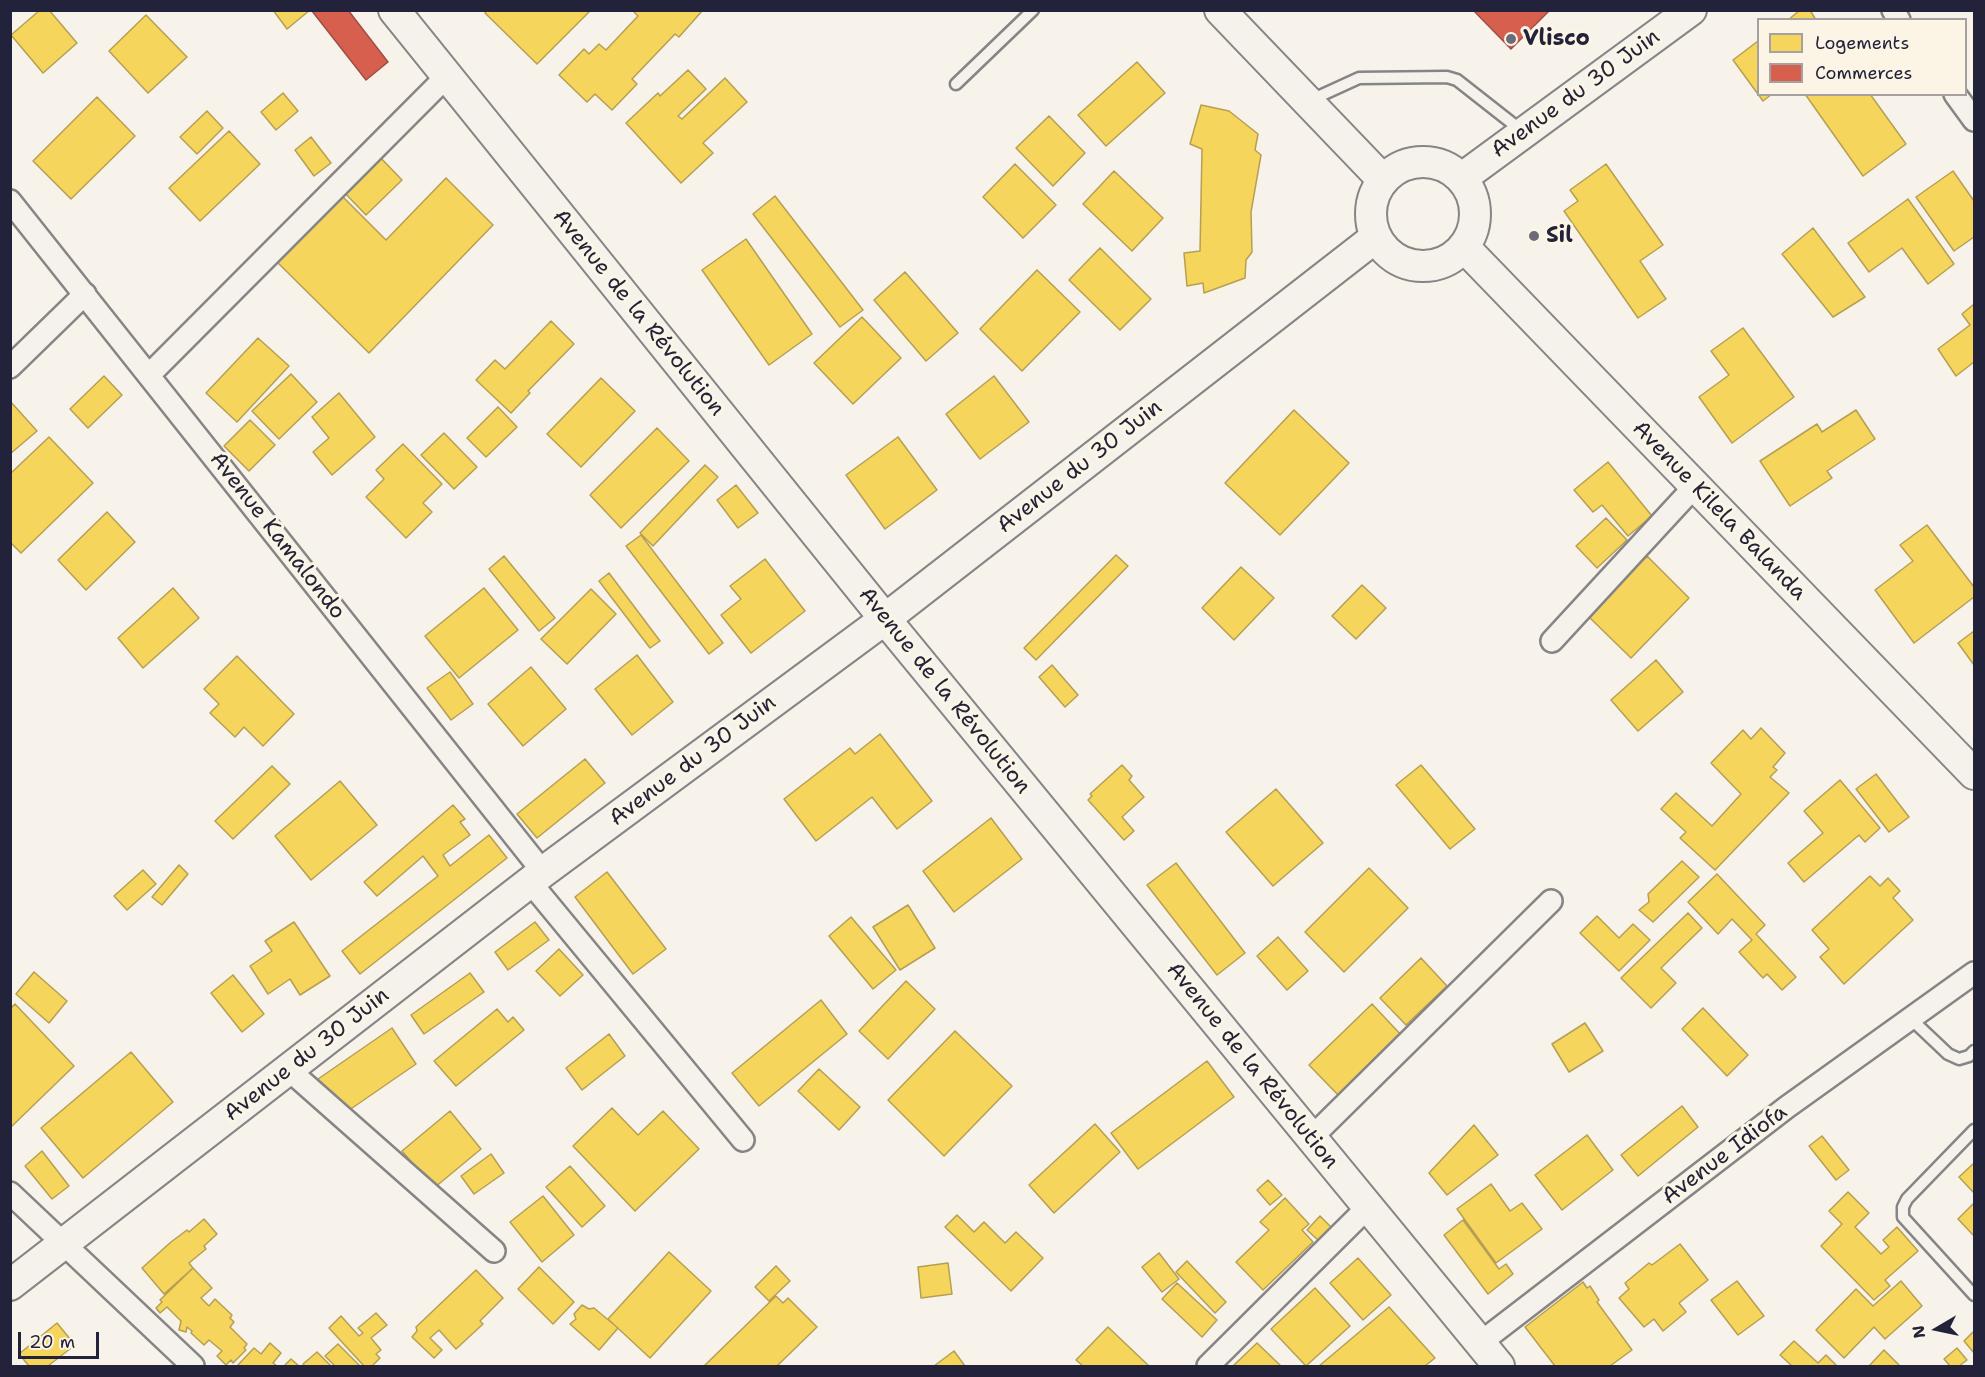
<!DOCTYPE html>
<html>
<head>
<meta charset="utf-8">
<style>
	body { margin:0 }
	#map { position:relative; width:1985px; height:1377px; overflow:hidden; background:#f7f3ea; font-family:"Shantell Sans",sans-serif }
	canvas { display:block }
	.frame { position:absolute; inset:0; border:12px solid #22223b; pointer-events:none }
	.legend { position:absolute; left:1757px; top:18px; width:210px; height:78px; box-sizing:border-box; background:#fcf5e5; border:2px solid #a5a1a1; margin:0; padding:8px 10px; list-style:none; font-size:18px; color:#22223b }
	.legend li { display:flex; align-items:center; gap:12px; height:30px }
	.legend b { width:30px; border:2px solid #a5a1a1 }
	.north { position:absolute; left:1907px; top:1299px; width:60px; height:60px; -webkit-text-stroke:4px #fcf5e5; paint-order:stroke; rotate:261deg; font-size:16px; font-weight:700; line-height:24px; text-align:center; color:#22223b }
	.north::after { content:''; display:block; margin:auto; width:21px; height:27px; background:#22223b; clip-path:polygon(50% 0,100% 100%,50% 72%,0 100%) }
	.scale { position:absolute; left:18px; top:1332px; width:81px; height:27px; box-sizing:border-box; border:3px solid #22223b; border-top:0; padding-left:8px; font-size:18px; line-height:21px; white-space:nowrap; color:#22223b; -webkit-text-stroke:4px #fcf5e5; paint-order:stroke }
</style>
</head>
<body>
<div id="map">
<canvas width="1985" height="1377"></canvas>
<div class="frame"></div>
<ul class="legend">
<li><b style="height:16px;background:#f6d55c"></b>Logements</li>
<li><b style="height:16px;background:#d6604d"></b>Commerces</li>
</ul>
<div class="north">N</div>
<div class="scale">20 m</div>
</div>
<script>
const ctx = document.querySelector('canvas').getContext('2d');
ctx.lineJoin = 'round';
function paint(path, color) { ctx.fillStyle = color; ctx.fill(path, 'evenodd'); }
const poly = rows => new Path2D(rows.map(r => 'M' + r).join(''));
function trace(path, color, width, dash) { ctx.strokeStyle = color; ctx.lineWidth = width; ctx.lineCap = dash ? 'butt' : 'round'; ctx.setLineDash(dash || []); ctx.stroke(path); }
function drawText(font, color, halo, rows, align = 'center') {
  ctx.font = font + ' "Shantell Sans",sans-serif'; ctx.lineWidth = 6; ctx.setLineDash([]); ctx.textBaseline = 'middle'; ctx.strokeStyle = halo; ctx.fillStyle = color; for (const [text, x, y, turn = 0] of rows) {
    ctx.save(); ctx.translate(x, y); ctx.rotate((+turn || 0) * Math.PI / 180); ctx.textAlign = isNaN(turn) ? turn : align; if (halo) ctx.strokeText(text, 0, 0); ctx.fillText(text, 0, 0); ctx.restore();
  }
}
const homes = poly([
	[40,10,49,10,77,43,43,73,11,35,40,10],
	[273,10,310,10,287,29,273,10],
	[487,10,591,10,537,64,485,13,487,10],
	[632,10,703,10,679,37,675,34,632,79,637,84,612,110,595,94,587,102,559,75,584,49,589,54,599,44,606,50,638,16,632,10],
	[1800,10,1810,10,1816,20,1788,20,1800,10],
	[146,15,187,57,148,93,109,51,146,15],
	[1758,41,1758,94,1772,94,1763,101,1733,60,1758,41],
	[1137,62,1165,93,1106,146,1078,115,1137,62],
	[688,70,706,89,678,116,682,119,725,78,747,102,703,143,713,153,681,183,626,123,658,93,660,96,688,70],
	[283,93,298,111,276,130,261,112,283,93],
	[1805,94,1870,94,1906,144,1863,176,1805,94],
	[97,97,135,136,71,199,33,161,97,97],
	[1201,105,1229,111,1258,134,1255,150,1261,155,1251,212,1252,252,1246,260,1245,278,1204,293,1203,283,1187,286,1184,253,1200,251,1202,149,1190,144,1201,105],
	[207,111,223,128,197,154,180,137,207,111],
	[1049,116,1085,153,1053,186,1016,148,1049,116],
	[229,131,260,164,200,221,169,188,229,131],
	[311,137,331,163,314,176,295,150,311,137],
	[376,153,402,180,366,215,340,188,376,153],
	[1015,164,1056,205,1023,238,983,197,1015,164],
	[1606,164,1663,245,1640,261,1666,299,1638,318,1564,211,1578,201,1570,190,1606,164],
	[1114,171,1163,218,1132,251,1083,204,1114,171],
	[1953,171,1974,201,1974,237,1954,251,1916,197,1953,171],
	[446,178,493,225,369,353,277,262,342,196,386,240,446,178],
	[775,196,863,310,840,327,753,214,775,196],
	[1908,199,1954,264,1928,284,1902,248,1869,272,1848,243,1908,199],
	[1813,228,1865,297,1833,317,1782,254,1813,228],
	[746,239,812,334,769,365,702,270,746,239],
	[1100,248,1151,299,1120,330,1069,280,1100,248],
	[1037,270,1080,312,1022,371,980,329,1037,270],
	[905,272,958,333,926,361,874,300,905,272],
	[1974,304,1974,362,1956,376,1938,349,1970,325,1962,314,1974,304],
	[862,317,901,358,853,404,814,363,862,317],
	[551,321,574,344,528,391,530,393,511,413,476,380,495,360,505,369,551,321],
	[1743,328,1794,397,1732,443,1699,397,1729,375,1711,351,1743,328],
	[258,338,289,366,237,422,206,393,258,338],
	[291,374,317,402,279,439,252,411,291,374],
	[104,376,122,395,88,428,70,409,104,376],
	[994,376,1029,422,980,459,946,414,994,376],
	[601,378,635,411,581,467,547,434,601,378],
	[339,393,375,437,332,475,313,452,329,438,312,417,339,393],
	[10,401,37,431,10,454,10,401],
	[498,407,517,427,486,457,467,438,498,407],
	[1294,410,1349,463,1280,535,1225,483,1294,410],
	[1856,410,1875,439,1827,471,1832,478,1790,506,1760,461,1817,424,1822,432,1856,410],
	[250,420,275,445,249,471,224,446,250,420],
	[657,428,689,461,621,528,590,495,657,428],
	[444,433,477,467,454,489,421,455,444,433],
	[49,437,93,483,21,553,10,542,10,474,49,437],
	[898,437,937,490,885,529,846,475,898,437],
	[403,444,442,484,423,503,432,512,406,538,366,497,384,479,376,470,403,444],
	[1608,462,1652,516,1628,536,1602,505,1593,512,1574,490,1608,462],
	[705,465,718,477,653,546,640,533,705,465],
	[736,485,758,513,738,528,717,500,736,485],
	[107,512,135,542,86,590,58,560,107,512],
	[1606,518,1627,540,1597,568,1576,546,1606,518],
	[1927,525,1974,587,1974,597,1914,643,1875,590,1913,561,1900,545,1927,525],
	[641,535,723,643,709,654,626,546,641,535],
	[1116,555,1128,566,1036,660,1024,648,1116,555],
	[504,556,555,618,539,631,489,569,504,556],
	[1647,556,1689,598,1631,658,1588,616,1647,556],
	[765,559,805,611,751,653,721,615,741,599,730,586,765,559],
	[1241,567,1274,598,1234,640,1202,608,1241,567],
	[609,573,660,641,650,648,599,581,609,573],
	[1362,585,1386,608,1356,639,1332,616,1362,585],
	[173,588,199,618,143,668,118,638,173,588],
	[484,588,518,630,459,678,425,636,484,588],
	[591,589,616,614,567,664,541,639,591,589],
	[1974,631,1974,665,1958,643,1974,631],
	[637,655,673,702,632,735,595,689,637,655],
	[237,656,294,714,263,746,244,727,235,737,210,713,219,704,204,689,237,656],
	[1656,660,1683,692,1638,731,1611,700,1656,660],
	[1052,665,1078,695,1065,707,1039,677,1052,665],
	[531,667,566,709,523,746,488,704,531,667],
	[450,672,473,704,451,720,427,688,450,672],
	[1761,728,1785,753,1773,767,1777,770,1770,777,1789,793,1715,870,1680,838,1686,832,1661,809,1676,793,1712,826,1741,794,1711,763,1743,730,1751,739,1761,728],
	[880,734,932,801,897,829,872,797,816,841,784,799,850,748,855,754,880,734],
	[585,759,605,783,537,838,517,814,585,759],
	[1122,765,1132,776,1129,780,1144,797,1122,817,1134,831,1124,840,1088,800,1092,796,1090,794,1122,765],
	[1421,765,1475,829,1450,849,1396,785,1421,765],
	[272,766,290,784,233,839,215,821,272,766],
	[1876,774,1909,817,1889,832,1856,789,1876,774],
	[1840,780,1880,828,1865,842,1859,835,1804,882,1788,863,1823,833,1804,811,1840,780],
	[340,781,377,825,311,880,275,836,340,781],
	[1276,789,1323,843,1273,886,1226,832,1276,789],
	[453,805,465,819,460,822,470,835,443,855,450,866,489,835,507,858,360,974,342,951,438,876,423,856,377,896,364,882,453,805],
	[991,818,1022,859,954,912,923,871,991,818],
	[1682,861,1699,877,1653,922,1639,910,1649,902,1648,894,1682,861],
	[1176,863,1245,953,1217,975,1147,885,1176,863],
	[179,865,188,874,162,905,152,897,179,865],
	[1369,868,1408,908,1344,972,1305,932,1369,868],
	[143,870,156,884,127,910,114,896,143,870],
	[607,872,666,949,633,974,575,897,607,872],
	[1717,874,1765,925,1756,934,1796,977,1782,990,1767,974,1763,978,1739,952,1752,940,1732,919,1718,934,1688,902,1717,874],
	[1870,876,1880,886,1888,878,1900,891,1893,898,1913,920,1844,984,1820,957,1829,949,1812,930,1870,876],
	[908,905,935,948,900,970,873,927,908,905],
	[1688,913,1702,928,1661,968,1676,983,1651,1008,1621,978,1688,913],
	[1597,916,1619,938,1633,924,1650,940,1619,971,1580,933,1597,916],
	[851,917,896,970,873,989,829,936,851,917],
	[294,922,330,976,300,995,290,979,268,994,250,966,272,951,265,941,294,922],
	[535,922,549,940,508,970,495,952,535,922],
	[1278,937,1308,971,1287,990,1257,956,1278,937],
	[559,949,583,975,560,996,536,971,559,949],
	[1421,958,1447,986,1406,1025,1380,998,1421,958],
	[34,972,67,1001,49,1023,16,994,34,972],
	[470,973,484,992,424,1034,411,1015,470,973],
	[233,975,264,1014,242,1032,211,993,233,975],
	[906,981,935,1009,888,1059,859,1031,906,981],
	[821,1000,847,1034,759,1106,732,1073,821,1000],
	[15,1004,74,1066,10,1128,10,1009,15,1004],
	[1372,1004,1403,1037,1341,1098,1309,1065,1372,1004],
	[1703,1008,1748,1055,1727,1076,1682,1029,1703,1008],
	[497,1009,508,1022,513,1017,524,1030,456,1086,434,1061,497,1009],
	[1585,1023,1603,1051,1569,1072,1552,1044,1585,1023],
	[392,1028,416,1064,342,1115,318,1079,392,1028],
	[955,1031,1012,1086,944,1156,888,1100,955,1031],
	[609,1034,625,1056,582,1090,566,1068,609,1034],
	[131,1052,173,1102,83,1178,41,1128,131,1052],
	[1207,1061,1234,1097,1138,1169,1111,1133,1207,1061],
	[819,1069,860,1107,839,1130,798,1091,819,1069],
	[1682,1106,1698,1127,1638,1176,1621,1155,1682,1106],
	[612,1108,638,1135,663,1111,699,1149,635,1211,573,1146,612,1108],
	[450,1111,481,1149,434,1188,402,1151,450,1111],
	[1095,1124,1120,1152,1054,1213,1029,1185,1095,1124],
	[1474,1125,1498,1155,1447,1195,1429,1173,1474,1125],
	[1587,1135,1613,1170,1562,1210,1535,1175,1587,1135],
	[1822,1136,1849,1170,1836,1180,1809,1146,1822,1136],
	[42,1151,69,1186,52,1199,25,1166,42,1151],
	[491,1154,504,1173,474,1194,461,1176,491,1154],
	[1974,1163,1974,1193,1959,1177,1974,1163],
	[570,1166,605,1206,582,1227,546,1187,570,1166],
	[1268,1180,1282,1195,1270,1205,1257,1190,1268,1180],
	[1491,1184,1510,1211,1522,1203,1542,1229,1496,1263,1457,1209,1491,1184],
	[1848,1192,1869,1213,1855,1227,1881,1254,1889,1247,1883,1240,1897,1227,1918,1251,1885,1280,1890,1286,1874,1300,1821,1246,1842,1224,1829,1211,1848,1192],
	[543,1196,574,1235,542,1262,510,1222,543,1196],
	[1285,1198,1309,1224,1302,1230,1313,1242,1263,1290,1236,1262,1269,1230,1260,1222,1285,1198],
	[1974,1203,1974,1236,1958,1219,1974,1203],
	[957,1215,974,1232,984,1222,1005,1243,1016,1232,1043,1258,1011,1291,945,1227,957,1215],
	[1320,1216,1332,1228,1319,1241,1307,1230,1320,1216],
	[204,1219,217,1234,204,1246,206,1249,189,1263,193,1268,164,1294,142,1268,171,1242,187,1230,189,1232,204,1219],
	[1463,1220,1499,1269,1506,1264,1513,1274,1488,1294,1444,1235,1463,1220],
	[1680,1244,1708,1280,1679,1303,1686,1312,1663,1331,1654,1319,1644,1327,1619,1298,1629,1289,1625,1283,1649,1263,1652,1265,1680,1244],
	[669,1252,711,1291,650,1358,608,1319,669,1252],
	[1159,1253,1179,1279,1162,1292,1142,1267,1159,1253],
	[1358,1258,1391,1295,1363,1320,1330,1283,1358,1258],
	[1187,1261,1226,1302,1215,1313,1176,1272,1187,1261],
	[948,1263,952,1294,921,1298,918,1267,948,1263],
	[776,1266,790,1281,769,1301,755,1287,776,1266],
	[539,1267,574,1302,553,1324,518,1289,539,1267],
	[193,1268,212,1288,201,1298,209,1306,215,1299,232,1315,230,1318,234,1322,230,1327,247,1344,244,1348,246,1350,233,1363,231,1360,226,1365,217,1356,222,1351,209,1340,204,1345,191,1333,192,1331,187,1327,186,1332,179,1330,181,1321,167,1307,160,1313,156,1308,162,1302,160,1300,193,1268],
	[476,1270,503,1298,480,1321,483,1324,456,1349,439,1330,430,1338,442,1350,434,1358,412,1337,417,1331,416,1327,476,1270],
	[1737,1281,1764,1316,1738,1335,1711,1300,1737,1281],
	[1901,1281,1922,1306,1885,1339,1874,1327,1844,1358,1816,1330,1856,1289,1873,1306,1901,1281],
	[1583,1282,1587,1288,1590,1286,1599,1300,1597,1302,1632,1350,1610,1366,1555,1366,1525,1327,1583,1282],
	[1177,1283,1217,1320,1202,1337,1162,1299,1177,1283],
	[1315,1288,1350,1326,1306,1366,1271,1329,1315,1288],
	[776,1296,783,1303,788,1298,817,1327,777,1366,704,1366,776,1296],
	[582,1305,589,1309,594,1308,618,1328,599,1350,570,1324,576,1319,574,1314,582,1305],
	[1389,1307,1435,1358,1425,1366,1319,1366,1389,1307],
	[376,1313,387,1325,371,1338,381,1350,376,1354,380,1358,372,1366,364,1366,329,1328,341,1316,359,1336,363,1333,358,1328,376,1313],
	[57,1323,75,1345,48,1366,29,1366,19,1354,57,1323],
	[1108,1327,1149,1366,1083,1366,1076,1360,1108,1327],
	[1974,1331,1974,1353,1964,1341,1974,1331],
	[1794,1341,1818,1363,1826,1355,1836,1365,1834,1366,1792,1366,1780,1355,1794,1341],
	[270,1343,281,1353,273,1363,277,1366,237,1366,254,1348,261,1354,270,1343],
	[1257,1343,1281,1366,1233,1366,1257,1343],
	[338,1344,360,1366,335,1366,325,1356,338,1344],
	[1957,1348,1967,1360,1959,1366,1950,1366,1944,1359,1957,1348],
	[1884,1350,1900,1366,1869,1366,1884,1350],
	[954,1351,965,1366,934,1366,954,1351],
	[317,1352,331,1366,305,1366,303,1364,317,1352],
	[291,1359,299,1366,284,1366,291,1359]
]);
paint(homes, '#f6d55c');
trace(homes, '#b69f52', 1.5);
const shops = poly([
	[348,10,388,62,366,80,312,11,348,10],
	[1473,10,1550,10,1511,49,1473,10]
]);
paint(shops, '#d6604d');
trace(shops, '#a04d48', 1.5);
const lane = poly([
	[956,84,1033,10],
	[1311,100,1359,78,1447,77,1457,80,1522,131],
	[1910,1018,1948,1054,1959,1059,1969,1056,1974,1051],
	[1974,1130,1907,1199,1903,1207,1903,1217,1974,1295]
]);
const street = poly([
	[1893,10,1899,20],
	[1955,94,1974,120],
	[10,201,543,872],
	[10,367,85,294],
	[149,375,447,76],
	[1552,641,1695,486],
	[530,882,743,1140],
	[289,1070,494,1251],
	[1311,1138,1551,901],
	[10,1193,193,1366],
	[1480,1343,1787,1107,1974,973],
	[1208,1366,1368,1207]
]);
const secondary = poly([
	[394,10,885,619,1499,1366],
	[1220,10,1383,180],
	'1371 214a52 52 0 1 1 104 0a52 52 0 1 1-104 0Z',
	[1462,178,1691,10],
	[1464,247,1974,774],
	[10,1285,543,872,885,619,1376,237]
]);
trace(lane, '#868485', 15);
trace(street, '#868485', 26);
trace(secondary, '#868485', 34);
trace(lane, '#f5f2ec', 10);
trace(street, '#f5f2ec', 21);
trace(secondary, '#f5f2ec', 30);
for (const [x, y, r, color] of [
	[1511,39,6,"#6d6b78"],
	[1534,236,6,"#6d6b78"]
]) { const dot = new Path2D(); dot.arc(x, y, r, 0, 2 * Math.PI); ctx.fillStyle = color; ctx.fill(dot); trace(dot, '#fcf5e5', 2); }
drawText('bold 22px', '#22223b', '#fcf5e5', [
	["Vlisco",1523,39],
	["Sil",1546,236]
], 'left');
drawText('22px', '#22223b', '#fcf5e5', [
	["Avenue du 30 Juin",1576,94,-36],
	["Avenue de la Révolution",638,313,51],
	["Avenue du 30 Juin",1080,467,-38],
	["Avenue Kilela Balanda",1719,511,46],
	["Avenue Kamalondo",277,536,52],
	["Avenue de la Révolution",944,691,51],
	["Avenue du 30 Juin",693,761,-37],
	["Avenue du 30 Juin",307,1055,-38],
	["Avenue de la Révolution",1252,1066,51],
	["Avenue Idiofa",1725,1155,-37]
]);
</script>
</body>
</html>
